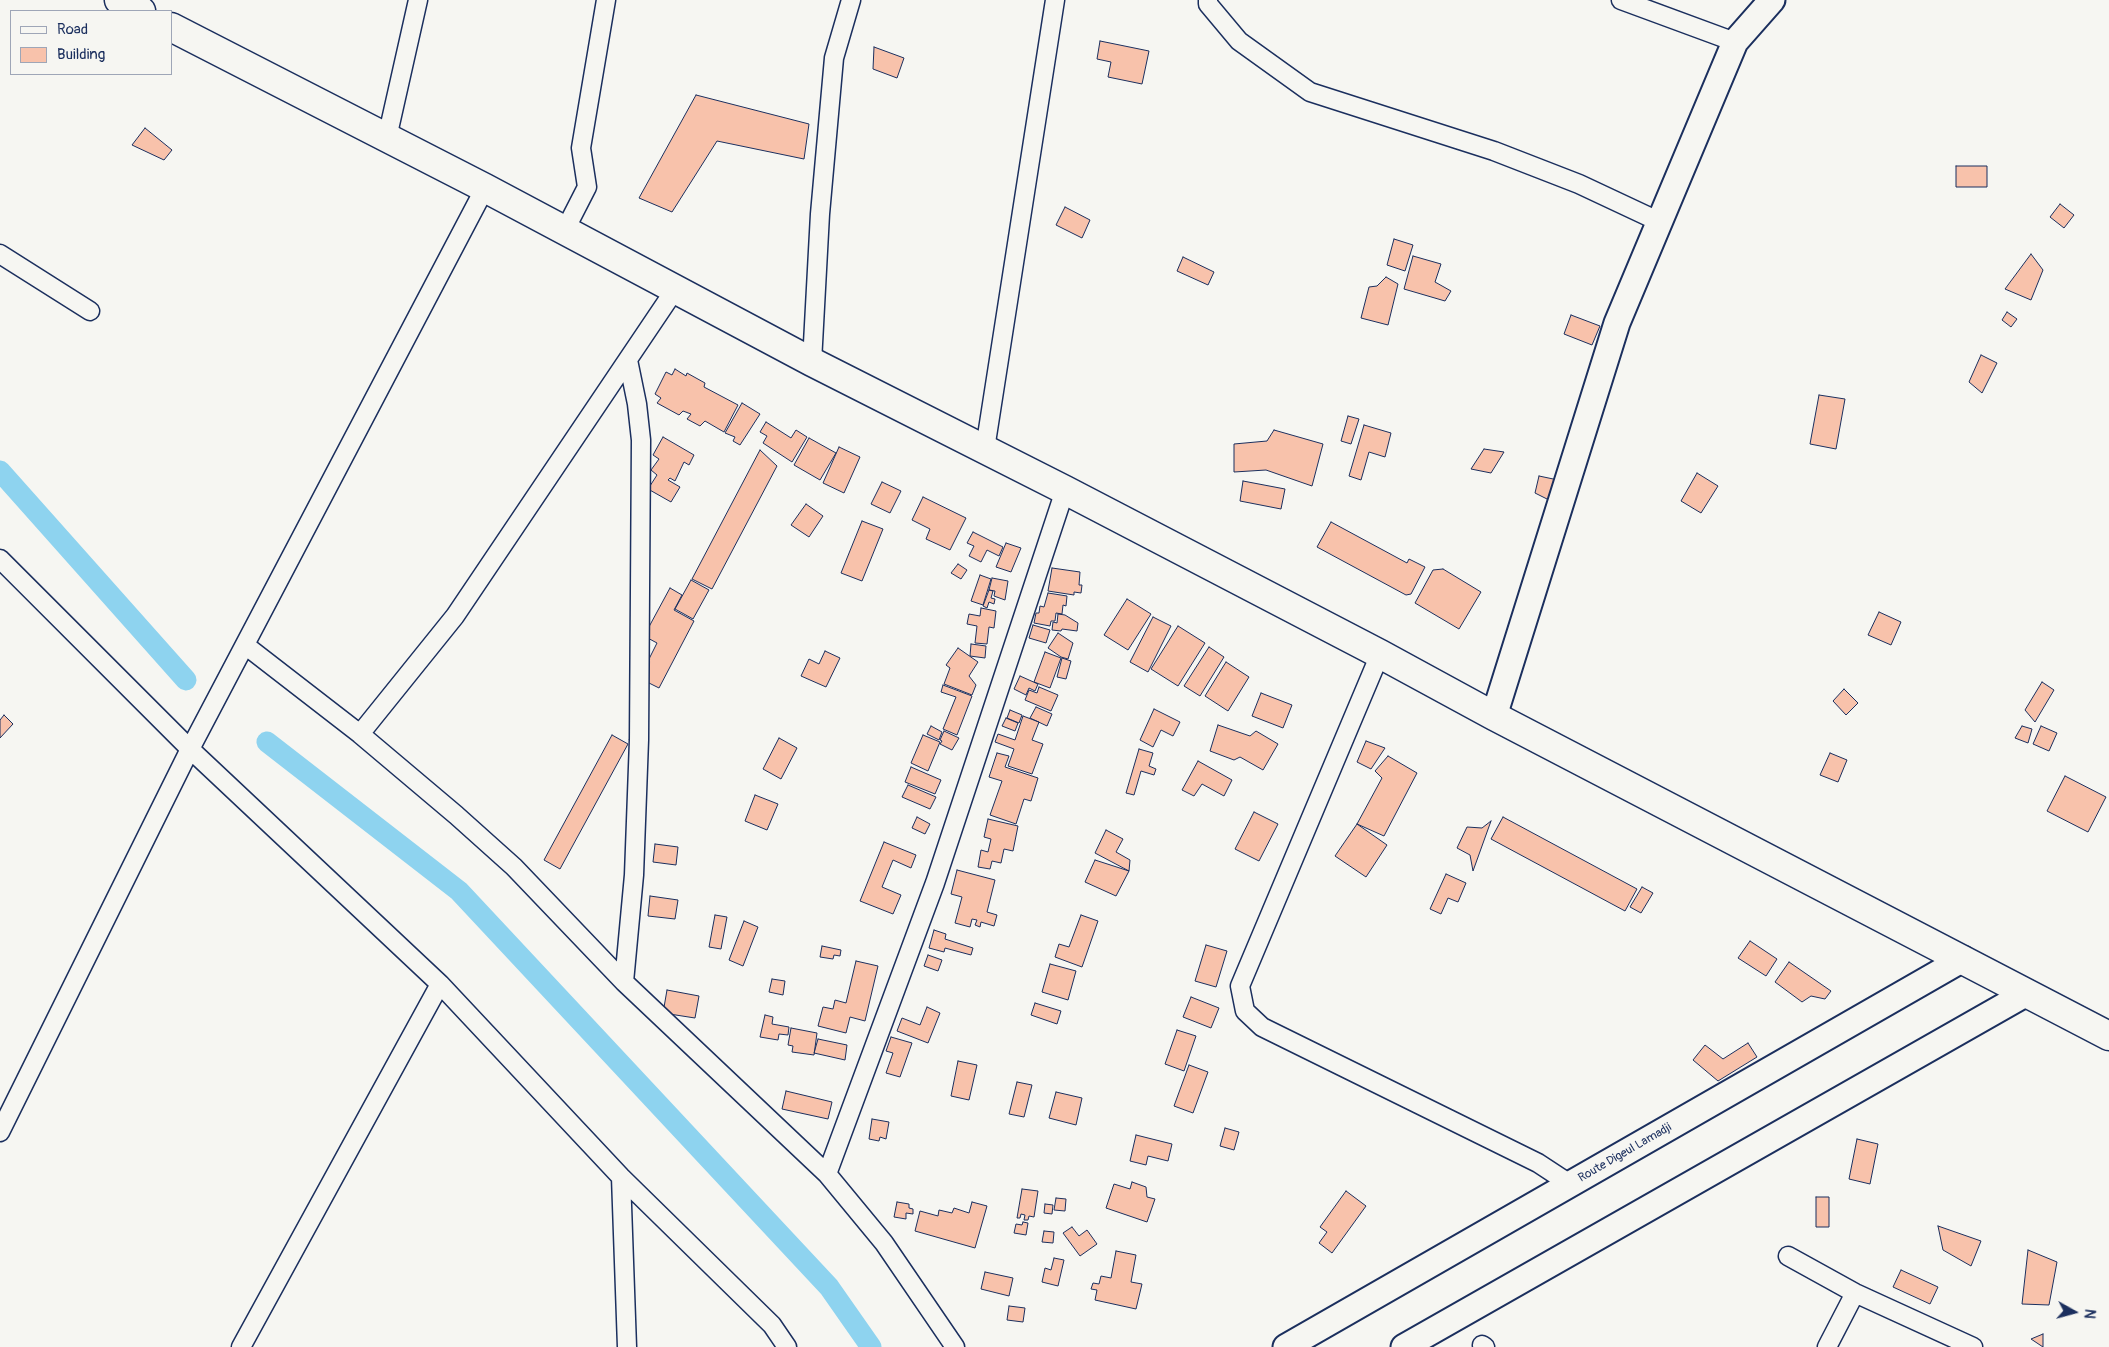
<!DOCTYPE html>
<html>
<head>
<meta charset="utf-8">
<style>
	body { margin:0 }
	#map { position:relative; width:2109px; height:1347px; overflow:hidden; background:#f6f6f2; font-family:Pangolin,sans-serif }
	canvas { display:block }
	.legend { position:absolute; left:10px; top:10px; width:162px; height:65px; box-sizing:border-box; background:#f6f6f2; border:1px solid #9ea6b7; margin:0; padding:6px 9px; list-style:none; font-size:15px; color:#1b2f5e }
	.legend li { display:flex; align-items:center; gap:10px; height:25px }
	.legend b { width:25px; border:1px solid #9ea6b7 }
	.north { position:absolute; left:2049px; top:1287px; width:50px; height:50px; -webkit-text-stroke:4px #f6f6f2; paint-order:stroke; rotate:97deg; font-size:14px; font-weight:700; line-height:20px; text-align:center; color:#1b2f5e }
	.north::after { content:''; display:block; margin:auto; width:18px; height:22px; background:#1b2f5e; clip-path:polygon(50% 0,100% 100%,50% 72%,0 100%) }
</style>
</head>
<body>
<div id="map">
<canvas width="2109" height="1347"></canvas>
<ul class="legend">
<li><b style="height:6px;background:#f6f6f2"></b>Road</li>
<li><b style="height:14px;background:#f8c2ab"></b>Building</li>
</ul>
<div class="north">N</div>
</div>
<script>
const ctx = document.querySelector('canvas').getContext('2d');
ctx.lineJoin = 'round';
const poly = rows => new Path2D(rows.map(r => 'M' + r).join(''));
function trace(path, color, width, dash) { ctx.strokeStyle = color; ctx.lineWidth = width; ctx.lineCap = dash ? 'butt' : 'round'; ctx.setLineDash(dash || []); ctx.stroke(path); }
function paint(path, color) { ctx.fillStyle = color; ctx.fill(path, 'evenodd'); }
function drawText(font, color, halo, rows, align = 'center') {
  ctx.font = font + ' Pangolin,sans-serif'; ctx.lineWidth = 5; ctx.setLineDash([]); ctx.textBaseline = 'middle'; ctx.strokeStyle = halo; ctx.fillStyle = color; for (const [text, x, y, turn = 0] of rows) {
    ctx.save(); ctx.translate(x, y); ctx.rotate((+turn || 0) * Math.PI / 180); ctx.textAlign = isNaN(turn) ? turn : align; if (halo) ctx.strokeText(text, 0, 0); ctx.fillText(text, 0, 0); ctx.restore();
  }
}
trace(poly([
	[0,471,186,680],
	[267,742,459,891,829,1287,871,1347]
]), '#8ed3ef', 21);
const building = poly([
	[1100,41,1149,51,1142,84,1108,77,1111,62,1097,59,1100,41],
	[874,47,904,58,897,78,873,69,874,47],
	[696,95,809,124,804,159,717,141,672,212,639,198,696,95],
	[145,128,172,150,164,160,132,145,145,128],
	[1956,166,1987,166,1987,187,1956,187,1956,166],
	[2060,204,2074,215,2064,228,2050,217,2060,204],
	[1065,207,1090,220,1082,238,1056,225,1065,207],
	[1394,239,1413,245,1405,271,1387,265,1394,239],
	[2031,254,2043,270,2031,300,2005,289,2031,254],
	[1413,256,1441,264,1435,282,1451,291,1445,301,1404,289,1413,256],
	[1183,257,1214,272,1208,285,1177,271,1183,257],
	[1386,277,1398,284,1388,325,1361,318,1369,287,1377,286,1386,277],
	[2007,312,2017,319,2011,327,2002,320,2007,312],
	[1571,315,1600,326,1592,345,1564,334,1571,315],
	[1981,355,1997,363,1982,393,1969,382,1981,355],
	[675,369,686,376,687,373,705,383,704,387,738,405,724,432,705,421,700,426,687,419,691,414,683,411,679,415,657,403,661,398,655,394,666,372,672,375,675,369],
	[1819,395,1845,399,1836,449,1810,444,1819,395],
	[742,403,760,414,740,445,733,441,735,437,725,433,742,403],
	[1348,416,1359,419,1351,444,1341,441,1348,416],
	[766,422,791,438,796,430,807,437,792,462,763,443,767,436,760,432,766,422],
	[1364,425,1391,433,1385,457,1369,452,1361,480,1349,476,1364,425],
	[1274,430,1323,444,1312,486,1266,470,1234,472,1234,444,1267,441,1274,430],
	[663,437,694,455,689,465,684,462,675,481,670,478,668,480,680,487,671,502,648,489,657,475,651,470,659,459,653,455,663,437],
	[809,438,836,453,820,480,794,465,809,438],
	[839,447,860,457,844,493,823,483,839,447],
	[1484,449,1504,452,1491,473,1471,469,1484,449],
	[760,450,777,466,712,589,692,579,760,450],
	[1697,473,1718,486,1701,513,1681,501,1697,473],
	[1539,476,1558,480,1553,502,1535,493,1539,476],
	[1243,481,1285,489,1281,509,1240,501,1243,481],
	[882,482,901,491,890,513,871,504,882,482],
	[923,497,966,518,950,550,926,539,930,529,912,520,923,497],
	[806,504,823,516,809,537,791,525,806,504],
	[862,521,883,529,862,581,841,573,862,521],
	[1331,522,1407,563,1409,559,1425,567,1411,594,1406,595,1317,547,1331,522],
	[973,532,1003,547,999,556,987,550,981,562,969,556,974,546,967,543,973,532],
	[1006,543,1021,548,1011,572,996,567,1006,543],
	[958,564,967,570,961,579,951,573,958,564],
	[1052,568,1080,572,1079,585,1082,585,1081,593,1074,592,1074,595,1048,591,1052,568],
	[1443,569,1481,592,1459,629,1415,603,1433,570,1443,569],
	[980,575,991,579,983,605,971,601,980,575],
	[992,578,1008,581,1005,600,994,596,995,591,989,590,992,578],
	[691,580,709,590,693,619,675,609,691,580],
	[670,588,682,595,674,610,694,621,659,688,647,682,648,661,657,643,644,636,670,588],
	[989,590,993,591,991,598,995,599,994,604,989,602,987,608,983,606,989,590],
	[1048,593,1067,596,1066,606,1063,605,1062,614,1056,613,1055,621,1051,621,1050,626,1034,623,1036,613,1039,613,1040,606,1044,607,1048,593],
	[1127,599,1151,614,1128,650,1104,635,1127,599],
	[981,608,996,611,994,628,989,627,987,644,975,643,977,626,967,624,969,614,980,616,981,608],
	[1879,612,1901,622,1891,645,1868,635,1879,612],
	[1058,614,1065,615,1078,623,1077,631,1062,629,1061,631,1052,630,1053,622,1057,623,1058,614],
	[1153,617,1171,626,1148,672,1130,662,1153,617],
	[1033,625,1050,630,1046,643,1029,638,1033,625],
	[1178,626,1205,643,1178,686,1151,669,1178,626],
	[1058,633,1073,643,1068,659,1061,657,1048,648,1058,633],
	[971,644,986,646,985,658,970,656,971,644],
	[1209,647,1224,657,1200,696,1184,686,1209,647],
	[958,648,978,662,969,676,976,685,972,695,944,684,950,668,946,665,958,648],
	[825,651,840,658,826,687,801,676,809,659,819,664,825,651],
	[1045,652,1061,658,1050,688,1034,682,1045,652],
	[1062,658,1071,661,1066,679,1057,677,1062,658],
	[1226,662,1249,677,1228,711,1205,696,1226,662],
	[1020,676,1038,684,1035,691,1029,688,1026,695,1014,689,1020,676],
	[2042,682,2054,690,2035,722,2025,710,2042,682],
	[943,685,972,696,957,735,943,729,956,697,941,692,943,685],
	[1039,687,1058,695,1051,711,1025,700,1029,690,1037,693,1039,687],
	[1844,689,1858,703,1846,715,1833,701,1844,689],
	[1261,693,1292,705,1283,728,1252,716,1261,693],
	[1036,707,1052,714,1047,726,1030,718,1036,707],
	[1154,709,1180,722,1173,736,1161,730,1153,747,1140,740,1154,709],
	[1010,710,1022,715,1019,723,1007,718,1010,710],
	[4,715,13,724,0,738,0,720,4,715],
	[1023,716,1039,722,1032,740,1043,744,1032,774,1008,766,1014,749,995,742,998,734,1015,740,1023,716],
	[1006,718,1018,723,1015,731,1002,726,1006,718],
	[1218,725,1250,736,1256,731,1278,744,1263,770,1240,757,1234,760,1210,751,1218,725],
	[931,726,942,732,939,740,927,734,931,726],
	[2022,726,2032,729,2028,743,2015,738,2022,726],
	[2041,726,2057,733,2049,751,2033,744,2041,726],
	[944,731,959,738,952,750,940,744,942,741,940,740,944,731],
	[612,735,628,744,560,869,544,860,612,735],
	[923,735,940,742,928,771,911,763,923,735],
	[779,738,797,748,781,779,763,769,779,738],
	[1366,741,1385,748,1371,769,1357,762,1366,741],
	[1139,749,1153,753,1149,766,1156,769,1154,775,1141,771,1134,795,1126,793,1139,749],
	[997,753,1009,756,1005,767,1038,778,1031,801,1024,799,1016,824,990,815,1002,781,989,777,997,753],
	[1830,753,1847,760,1838,782,1820,775,1830,753],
	[1388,756,1417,773,1384,836,1357,824,1382,778,1375,771,1388,756],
	[1198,761,1232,780,1224,796,1202,784,1194,796,1182,790,1198,761],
	[911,767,941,780,935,794,905,782,911,767],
	[2065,776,2106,797,2088,832,2047,811,2065,776],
	[908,785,936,797,930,809,902,797,908,785],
	[755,795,778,804,767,830,745,821,755,795],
	[1254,812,1278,824,1259,861,1235,849,1254,812],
	[917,817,930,824,925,834,912,828,917,817],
	[1503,817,1637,889,1625,911,1491,839,1503,817],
	[988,819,1018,826,1013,851,1004,849,1001,863,992,861,990,869,978,867,981,850,988,852,991,839,984,837,988,819],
	[1491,821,1473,871,1470,855,1457,848,1467,827,1482,828,1491,821],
	[1357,824,1387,845,1366,877,1335,856,1357,824],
	[1106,830,1123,839,1116,852,1130,860,1129,871,1095,853,1106,830],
	[884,842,916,855,911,868,893,860,882,887,901,895,893,914,860,901,884,842],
	[655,844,678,847,676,865,653,862,655,844],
	[1095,860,1129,871,1116,896,1085,882,1095,860],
	[957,870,995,880,987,912,997,915,994,926,981,922,980,927,975,925,977,920,972,919,970,927,955,923,962,897,951,894,957,870],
	[1446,874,1466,883,1458,902,1448,898,1441,914,1430,909,1446,874],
	[1642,887,1653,893,1641,913,1630,907,1642,887],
	[650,896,678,900,675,919,648,916,650,896],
	[715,915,727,917,721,949,709,947,715,915],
	[1081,915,1098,921,1082,967,1055,957,1059,944,1069,947,1081,915],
	[744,921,758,927,743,966,729,960,744,921],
	[934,930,946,934,945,939,973,948,971,955,945,948,944,952,929,948,934,930],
	[1750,941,1777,959,1766,976,1738,958,1750,941],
	[1206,945,1227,951,1216,987,1195,981,1206,945],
	[822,946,841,950,840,956,834,955,833,959,820,957,822,946],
	[928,955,942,960,938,971,924,966,928,955],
	[856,961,878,966,865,1021,850,1017,846,1033,818,1026,823,1007,833,1009,835,1000,846,1003,856,961],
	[1789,962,1831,991,1825,999,1811,996,1802,1002,1775,982,1789,962],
	[1050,964,1076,971,1068,1000,1042,992,1050,964],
	[772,979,785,981,783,995,769,992,772,979],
	[667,990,699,996,695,1018,663,1013,667,990],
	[1191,997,1219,1008,1211,1028,1183,1017,1191,997],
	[1035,1003,1061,1011,1057,1024,1031,1015,1035,1003],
	[927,1007,940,1013,928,1043,897,1031,902,1018,920,1025,927,1007],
	[765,1015,773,1017,772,1024,789,1027,788,1035,779,1034,778,1040,760,1037,765,1015],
	[791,1028,817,1033,814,1055,792,1052,793,1046,788,1045,791,1028],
	[1177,1030,1196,1036,1184,1071,1165,1064,1177,1030],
	[891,1037,912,1043,900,1077,886,1073,893,1053,886,1051,891,1037],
	[818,1039,847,1045,845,1060,814,1053,818,1039],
	[1748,1043,1757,1057,1718,1081,1693,1060,1705,1045,1723,1059,1748,1043],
	[958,1061,977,1065,969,1100,951,1096,958,1061],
	[1189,1065,1208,1072,1193,1113,1174,1106,1189,1065],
	[1017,1082,1032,1085,1024,1117,1009,1114,1017,1082],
	[786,1091,832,1102,828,1119,782,1109,786,1091],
	[1056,1092,1082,1098,1076,1125,1049,1118,1056,1092],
	[872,1119,889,1122,886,1139,880,1137,879,1141,869,1139,872,1119],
	[1225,1128,1239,1132,1234,1150,1220,1146,1225,1128],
	[1136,1135,1172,1144,1168,1161,1148,1156,1146,1165,1130,1161,1136,1135],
	[1857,1139,1878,1144,1870,1184,1849,1179,1857,1139],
	[1132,1182,1146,1187,1147,1197,1155,1199,1147,1222,1106,1208,1114,1184,1130,1189,1132,1182],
	[1022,1189,1038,1191,1034,1217,1029,1216,1028,1220,1024,1220,1025,1215,1021,1214,1020,1218,1017,1218,1022,1189],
	[1346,1191,1366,1206,1332,1253,1319,1243,1327,1232,1320,1227,1346,1191],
	[1816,1197,1829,1197,1829,1227,1816,1227,1816,1197],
	[1056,1198,1066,1199,1065,1211,1054,1210,1056,1198],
	[897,1202,909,1204,909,1208,913,1209,913,1214,906,1213,906,1219,894,1217,897,1202],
	[972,1202,987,1206,975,1248,915,1231,920,1211,938,1216,939,1210,952,1213,954,1208,969,1213,972,1202],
	[1045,1204,1053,1205,1052,1214,1044,1213,1045,1204],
	[1023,1222,1028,1223,1026,1235,1014,1233,1016,1224,1022,1225,1023,1222],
	[1938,1226,1981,1241,1971,1266,1943,1250,1938,1226],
	[1072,1227,1079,1236,1087,1230,1097,1244,1080,1256,1063,1233,1072,1227],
	[1044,1231,1054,1232,1053,1243,1042,1242,1044,1231],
	[2028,1250,2057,1262,2049,1305,2022,1304,2028,1250],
	[1116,1251,1136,1255,1131,1282,1142,1284,1136,1309,1095,1300,1097,1290,1091,1289,1093,1283,1099,1284,1101,1276,1111,1278,1116,1251],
	[1054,1258,1064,1260,1058,1286,1042,1282,1045,1268,1051,1270,1054,1258],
	[1901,1270,1938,1287,1930,1304,1893,1287,1901,1270],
	[985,1272,1013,1278,1009,1296,981,1289,985,1272],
	[1009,1306,1025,1308,1023,1322,1007,1320,1009,1306],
	[2043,1334,2043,1347,2031,1339,2043,1334]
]);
paint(building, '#f8c2ab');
trace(building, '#1b2f5e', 1);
const street = poly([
	[1208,0,1208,4,1239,41,1310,92,1494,151,1579,184,1660,222],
	[1621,0,1735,42],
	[387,138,418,0],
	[565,230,587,187,581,148,606,0],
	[0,254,90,311],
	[812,362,820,214,834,58,851,0],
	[985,449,1055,0],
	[0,559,190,749,440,984,621,1177,772,1325,787,1347],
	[245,645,360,734,456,815,514,867,624,982,827,1174,884,1243,955,1347],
	[1380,654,1240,986,1245,1011,1262,1027,1538,1163,1570,1184],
	[360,734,455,616,676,288],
	[624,982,634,875,639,740,641,440,637,404,628,360],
	[0,1132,190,749,485,188],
	[827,1174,935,883,1065,490],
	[621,1177,627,1347],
	[1788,1256,1855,1293,1973,1347],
	[1482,1345,1485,1347],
	[241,1347,440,984],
	[1827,1347,1855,1293]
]);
const secondary = poly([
	[1494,716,1617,323,1735,42,1772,0],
	[1286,1347,1963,959],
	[1404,1347,2027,993]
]);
const highway = poly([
	[119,0,141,11],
	[171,27,485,188,812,362,1065,490,1380,654,1494,716,2109,1036]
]);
trace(street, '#1b2f5e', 21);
trace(secondary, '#1b2f5e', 29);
trace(highway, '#1b2f5e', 31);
trace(street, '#f6f6f2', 18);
trace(secondary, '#f6f6f2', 25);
trace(highway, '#f6f6f2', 28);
drawText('12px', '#1b2f5e', '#f6f6f2', [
	["Route Digeul Lamadji",1625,1153,-30]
]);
</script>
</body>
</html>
